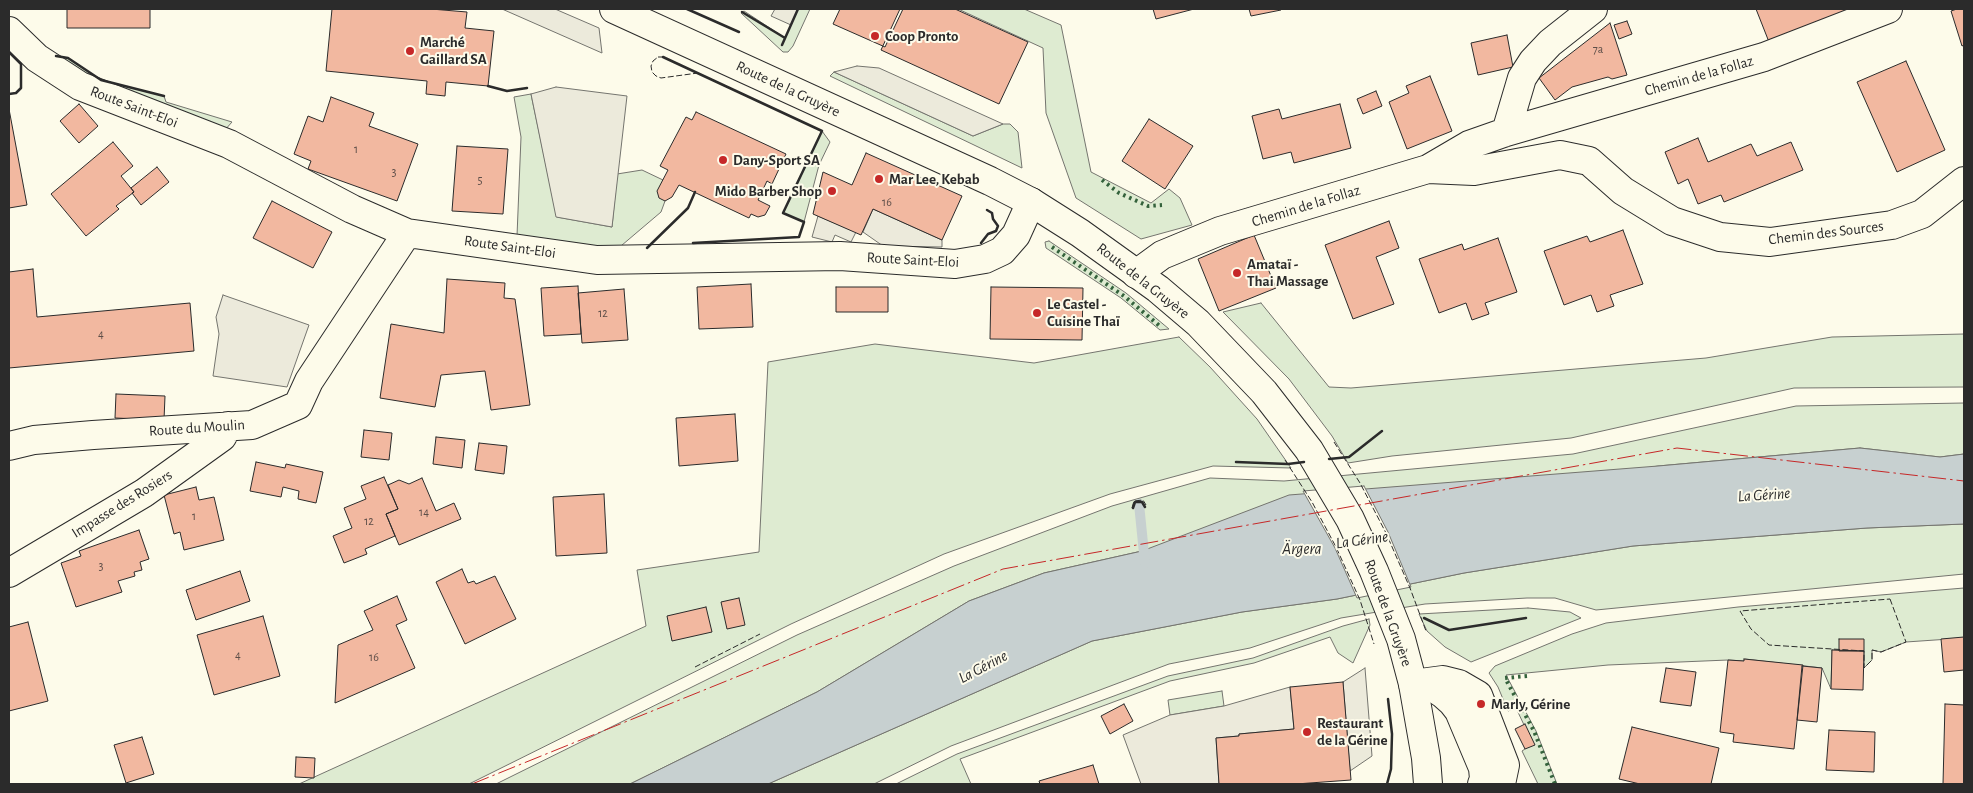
<!DOCTYPE html>
<html>
<head>
<meta charset="utf-8">
<style>
	body { margin:0 }
	#map { position:relative; width:1973px; height:793px; overflow:hidden; background:#fdfbea; font-family:"Alegreya Sans",sans-serif }
	canvas { display:block }
	.frame { position:absolute; inset:0; border:10px solid #2b2b2b; pointer-events:none }
</style>
</head>
<body>
<div id="map">
<canvas width="1973" height="793"></canvas>
<div class="frame"></div>
</div>
<script>
const ctx = document.querySelector('canvas').getContext('2d');
ctx.lineJoin = 'round';
function paint(path, color) { ctx.fillStyle = color; ctx.fill(path, 'evenodd'); }
const poly = rows => new Path2D(rows.map(r => 'M' + r).join(''));
function trace(path, color, width, dash) { ctx.strokeStyle = color; ctx.lineWidth = width; ctx.lineCap = dash ? 'butt' : 'round'; ctx.setLineDash(dash || []); ctx.stroke(path); }
function drawText(font, color, halo, rows, align = 'center') {
  ctx.font = font + ' "Alegreya Sans",sans-serif'; ctx.lineWidth = 4; ctx.setLineDash([]); ctx.textBaseline = 'middle'; ctx.strokeStyle = halo; ctx.fillStyle = color; for (const [text, x, y, turn = 0] of rows) {
    ctx.save(); ctx.translate(x, y); ctx.rotate((+turn || 0) * Math.PI / 180); ctx.textAlign = isNaN(turn) ? turn : align; if (halo) ctx.strokeText(text, 0, 0); ctx.fillText(text, 0, 0); ctx.restore();
  }
}
const green = poly([
	[798,9,810,9,793,46,788,52,783,52,741,13,744,11,785,38,798,9],
	[958,9,1024,9,1061,25,1091,172,1151,203,1169,189,1180,198,1192,225,1141,239,1076,198,1046,113,1043,48,958,9],
	[56,56,68,58,101,80,164,96,166,102,232,122,224,131,100,85,56,56],
	[834,72,973,136,1003,124,1010,124,1018,132,1022,168,830,76,834,72],
	[531,94,557,217,612,227,617,174,642,170,663,180,665,201,661,212,615,251,517,236,521,137,514,97,531,94],
	[822,131,830,142,819,165,804,222,783,213,822,131],
	[1049,241,1126,293,1169,329,1160,330,1121,298,1046,248,1045,242,1049,241],
	[1261,303,1329,387,1351,388,1706,358,1832,337,1964,334,1964,387,1794,388,1571,438,1392,456,1348,463,1332,436,1289,379,1223,312,1261,303],
	[1179,337,1210,367,1257,419,1291,468,1213,466,1110,494,944,554,791,624,469,784,299,784,646,626,637,570,759,552,768,362,875,344,1034,363,1179,337],
	[1964,403,1964,454,1940,457,1860,448,1658,466,1142,551,1044,573,969,601,817,692,630,784,496,784,797,635,954,566,1112,506,1210,478,1284,481,1573,454,1796,406,1964,403],
	[1964,524,1964,574,1596,610,1555,598,1527,598,1425,604,1341,618,1250,648,1169,664,951,746,874,784,768,784,1092,641,1242,612,1337,599,1464,573,1633,546,1867,528,1964,524],
	[1964,588,1964,638,1906,642,1881,652,1872,650,1872,660,1864,668,1864,652,1832,650,1831,689,1822,668,1745,659,1744,661,1728,660,1608,665,1506,675,1536,731,1557,784,1538,784,1522,751,1525,749,1525,727,1516,708,1508,711,1498,687,1489,673,1495,666,1572,634,1606,623,1738,607,1964,588],
	[1528,608,1570,612,1581,618,1471,662,1445,647,1427,631,1419,614,1528,608],
	[1369,619,1370,625,1353,663,1338,653,1330,637,1254,663,1170,681,960,759,971,784,896,784,957,754,1168,676,1253,658,1343,626,1369,619],
	[1222,691,1224,706,1170,715,1168,700,1222,691]
]);
paint(green, '#deebd1');
trace(green, '#74746e', 1);
const parking = poly([
	[502,9,555,9,599,28,602,53,502,9],
	[775,9,798,9,791,25,771,16,775,9],
	[857,66,879,68,1003,124,973,136,834,72,857,66],
	[556,87,627,96,612,227,556,217,531,94,556,87],
	[873,209,942,240,942,247,883,246,863,232,873,209],
	[818,216,856,232,851,242,835,235,832,242,812,237,818,216],
	[223,295,309,325,287,387,213,376,219,334,216,317,223,295],
	[1365,668,1372,756,1350,771,1343,682,1365,668],
	[1290,687,1294,729,1239,734,1239,736,1216,738,1219,784,1141,784,1123,735,1170,715,1224,706,1290,687]
]);
paint(parking, '#eceadb');
trace(parking, '#74746e', 1);
const water = poly([
	[1860,448,1940,457,1964,454,1964,524,1867,528,1633,546,1464,573,1337,599,1242,612,1092,641,768,784,630,784,817,692,969,601,1044,573,1142,551,1289,495,1658,466,1860,448]
]);
paint(water, '#c7d0d0');
trace(water, '#74746e', 1);
const pier = poly([
	[1364,486,1388,532,1411,587,1357,598,1335,548,1303,491,1364,486]
]);
paint(pier, '#fdfbea');
trace(pier, '#74746e', 1);
trace(poly([
	[1139,504,1145,563]
]), '#c7d0d0', 10);
const building = poly([
	[67,9,150,9,150,28,67,28,67,9],
	[332,9,431,9,467,12,465,28,494,31,488,86,446,82,445,96,426,94,427,81,326,71,332,9],
	[840,9,903,9,885,47,833,24,840,9],
	[900,9,955,9,1028,42,999,104,881,50,900,9],
	[1153,9,1194,9,1156,19,1153,9],
	[1249,9,1280,9,1281,10,1251,16,1249,9],
	[1756,9,1858,9,1769,42,1756,9],
	[1957,9,1964,9,1964,45,1962,46,1951,11,1957,9],
	[1627,21,1632,34,1619,39,1614,25,1627,21],
	[1610,23,1627,75,1612,79,1608,77,1572,87,1555,100,1539,78,1610,23],
	[1507,35,1513,67,1478,75,1471,43,1507,35],
	[1906,61,1945,150,1897,172,1857,82,1906,61],
	[1430,76,1452,131,1407,149,1389,102,1409,93,1406,86,1430,76],
	[1376,91,1382,106,1363,114,1357,99,1376,91],
	[331,97,374,113,369,126,418,144,397,201,308,169,311,161,294,154,308,116,323,122,331,97],
	[79,104,98,126,79,143,60,121,79,104],
	[1340,104,1351,148,1294,163,1291,152,1263,159,1252,116,1279,109,1282,119,1340,104],
	[9,109,27,205,9,208,9,109],
	[696,112,786,154,772,184,767,181,758,200,770,206,765,215,758,217,751,214,749,218,679,185,672,197,665,201,659,198,657,191,668,170,660,166,686,117,692,120,696,112],
	[1149,119,1193,146,1165,189,1122,161,1149,119],
	[1698,138,1708,162,1751,144,1757,156,1791,142,1803,170,1724,202,1721,195,1698,204,1688,179,1678,184,1665,152,1698,138],
	[113,142,133,166,121,176,134,192,116,206,119,209,86,236,51,194,113,142],
	[457,146,508,149,503,214,452,211,457,146],
	[866,153,962,196,942,240,873,209,861,235,813,214,823,172,852,185,866,153],
	[157,167,169,182,141,205,132,193,134,192,131,188,157,167],
	[272,201,332,232,313,268,253,238,272,201],
	[1389,221,1399,248,1376,257,1394,304,1353,319,1325,245,1389,221],
	[1623,230,1643,284,1610,295,1614,306,1597,312,1591,295,1564,305,1544,251,1587,236,1590,242,1623,230],
	[1254,235,1276,288,1219,311,1198,259,1254,235],
	[1498,238,1517,292,1485,303,1489,314,1472,320,1466,303,1439,313,1419,259,1462,244,1464,250,1498,238],
	[33,269,37,317,190,303,194,351,9,368,9,272,33,269],
	[447,279,505,283,504,298,515,299,530,405,491,410,485,371,441,375,435,407,380,398,391,324,444,333,447,279],
	[751,284,753,327,699,329,697,287,751,284],
	[578,286,581,334,544,336,541,288,578,286],
	[836,287,888,287,888,312,836,312,836,287],
	[991,287,1083,288,1082,340,990,339,991,287],
	[624,289,628,340,582,343,578,293,624,289],
	[116,394,165,396,164,420,115,418,116,394],
	[735,414,738,461,679,466,676,418,735,414],
	[364,430,392,433,389,460,361,457,364,430],
	[436,437,465,440,462,468,433,464,436,437],
	[479,443,507,446,504,474,475,470,479,443],
	[256,462,285,468,286,464,323,472,316,503,298,499,299,491,283,487,281,497,250,491,256,462],
	[384,477,398,509,386,514,395,536,365,549,367,554,344,563,333,536,352,528,344,508,366,499,361,486,384,477],
	[422,478,436,511,454,503,461,519,399,545,386,514,398,509,388,485,399,480,409,484,422,478],
	[196,487,199,500,214,497,224,540,184,550,180,532,174,534,164,495,196,487],
	[604,494,607,553,556,556,553,497,604,494],
	[139,530,149,559,140,562,142,570,134,572,135,576,118,581,122,592,76,607,61,563,81,556,79,551,139,530],
	[462,569,468,583,474,581,476,584,495,576,516,619,465,644,436,582,462,569],
	[240,571,250,601,196,620,186,590,240,571],
	[397,596,407,620,396,625,415,668,335,703,338,645,373,630,364,611,397,596],
	[739,598,745,625,727,629,721,602,739,598],
	[706,607,712,632,672,641,667,616,706,607],
	[263,616,280,676,214,695,197,635,263,616],
	[28,622,48,701,9,711,9,627,28,622],
	[1964,637,1964,670,1944,672,1941,639,1964,637],
	[1839,639,1864,639,1864,651,1839,651,1839,639],
	[1832,650,1864,651,1863,690,1831,689,1832,650],
	[1744,659,1803,665,1794,749,1733,742,1734,734,1720,732,1728,660,1744,661,1744,659],
	[1802,666,1822,668,1817,722,1797,720,1802,666],
	[1666,668,1696,672,1691,706,1660,702,1666,668],
	[1343,682,1351,780,1296,784,1219,784,1216,738,1239,736,1239,734,1294,729,1290,687,1343,682],
	[1124,704,1133,721,1110,734,1101,716,1124,704],
	[1945,704,1964,705,1964,784,1943,784,1945,704],
	[1525,724,1535,745,1525,749,1515,729,1525,724],
	[1632,727,1719,748,1711,784,1640,784,1619,779,1632,727],
	[1829,730,1875,732,1874,772,1826,770,1829,730],
	[142,737,154,774,126,783,114,745,142,737],
	[296,757,315,758,314,778,295,777,296,757],
	[1093,765,1099,784,1040,784,1039,781,1093,765]
]);
paint(building, '#f2b8a0');
trace(building, '#2b2b2b', 1);
const minor = poly([
	[9,31,37,58,80,86,229,144,352,209,407,233,597,260,840,256,955,264,985,259,1002,251,1016,235,1031,202],
	[1506,132,1522,78,1533,61,1550,43,1593,9],
	[1428,169,1474,171,1560,155,1589,161,1623,191,1672,221,1720,237,1770,242,1892,225,1922,214,1964,181],
	[1136,274,1162,255,1220,231,1428,169,1469,145,1506,132,1764,57,1888,9],
	[9,446,34,440,93,435,252,425,298,405,309,381,407,233],
	[9,573,144,493,222,437,228,426],
	[1413,684,1443,680,1459,684,1478,695,1505,765,1501,784],
	[1419,685,1434,688,1443,694,1452,702,1459,711,1483,768,1484,779,1482,784]
]);
const major = poly([
	[614,9,990,181,1031,202,1080,233,1158,289,1198,323,1264,392,1309,450,1350,519,1374,571,1401,639,1413,684,1426,758,1428,784]
]);
trace(minor, '#2b2b2b', 30);
trace(major, '#2b2b2b', 30);
trace(minor, '#fdfbea', 28);
trace(major, '#fdfbea', 28);
trace(poly([
	[1102,180,1119,193,1148,206,1162,205],
	[1052,247,1124,296,1161,327],
	[1527,676,1505,678,1534,731,1555,784]
]), '#34623c', 4, [2.5, 4]);
trace(poly([
	[658,57,663,57,698,73,661,78,656,76,652,72,651,66,653,61,658,57],
	[1334,442,1360,483,1386,533,1410,588,1426,631],
	[1285,460,1312,502,1336,547,1360,600,1374,644],
	[1132,508,1134,501,1143,500,1146,505],
	[1890,599,1906,642,1881,652,1872,650,1872,660,1864,668,1864,651,1769,645,1751,629,1740,611,1890,599],
	[695,667,760,634]
]), '#2b2b2b', 1, [6, 2.5]);
trace(poly([
	[687,9,739,32],
	[742,12,785,38],
	[782,45,798,9],
	[9,52,21,64,21,88,16,93,9,94],
	[56,56,68,58,101,80,164,96],
	[663,57,822,131,783,213,804,222,799,237,693,243],
	[488,86,507,91,527,88],
	[981,243,988,234,996,231,998,226,993,219,992,213,987,210],
	[647,248,688,208,695,192],
	[1329,459,1349,457,1382,431],
	[1236,462,1288,464,1304,462],
	[1133,508,1135,502,1142,502,1145,507],
	[1424,618,1449,630,1526,618],
	[1387,784,1391,769,1392,734,1388,699]
]), '#2b2b2b', 2.5);
trace(poly([
	[472,784,1003,569,1677,448,1964,481]
]), '#c62828', 1, [18, 4, 2.5, 4]);
for (const [x, y, r, color] of [
	[875,36,5,"#c62828"],
	[410,51,5,"#c62828"],
	[723,160,5,"#c62828"],
	[879,179,5,"#c62828"],
	[832,191,5,"#c62828"],
	[1237,273,5,"#c62828"],
	[1037,313,5,"#c62828"],
	[1481,704,5,"#c62828"],
	[1307,732,5,"#c62828"]
]) { const dot = new Path2D(); dot.arc(x, y, r, 0, 2 * Math.PI); ctx.fillStyle = color; ctx.fill(dot); trace(dot, '#fdfbea', 2); }
drawText('12px', '#5d4e48', null, [
	["7a",1598,49],
	["1",356,149],
	["3",394,172],
	["5",480,180],
	["16",887,202],
	["12",603,313],
	["4",101,334],
	["14",424,512],
	["1",194,516],
	["12",369,521],
	["3",101,566],
	["4",238,655],
	["16",374,657]
]);
drawText('bold 15px', '#2b2b2b', '#fdfbea', [
	["Coop Pronto",885,36],
	["Marché",420,42],
	["Gaillard SA",420,59],
	["Dany-Sport SA",733,160],
	["Mar Lee, Kebab",889,179],
	["Mido Barber Shop",822,191,"right"],
	["Amataï -",1247,264],
	["Thai Massage",1247,281],
	["Le Castel -",1047,304],
	["Cuisine Thaï",1047,321],
	["Marly, Gérine",1491,704],
	["Restaurant",1317,723],
	["de la Gérine",1317,740]
], 'left');
drawText('15px', '#2b2b2b', '#fdfbea', [
	["Chemin de la Follaz",1699,76,-16],
	["Route de la Gruyère",788,89,25],
	["Route Saint-Eloi",134,107,21],
	["Chemin de la Follaz",1306,206,-17],
	["Chemin des Sources",1826,233,-7],
	["Route Saint-Eloi",510,247,8],
	["Route Saint-Eloi",913,260,3],
	["Route de la Gruyère",1143,281,38],
	["Route du Moulin",197,428,-4],
	["Impasse des Rosiers",122,504,-32],
	["Route de la Gruyère",1388,613,70]
]);
drawText('italic 16px', '#2b2b2b', '#fdfbea', [
	["La Gérine",1764,495,-4],
	["La Gérine",1362,540,-8],
	["Ärgera",1302,549],
	["La Gérine",983,667,-28]
]);
</script>
</body>
</html>
